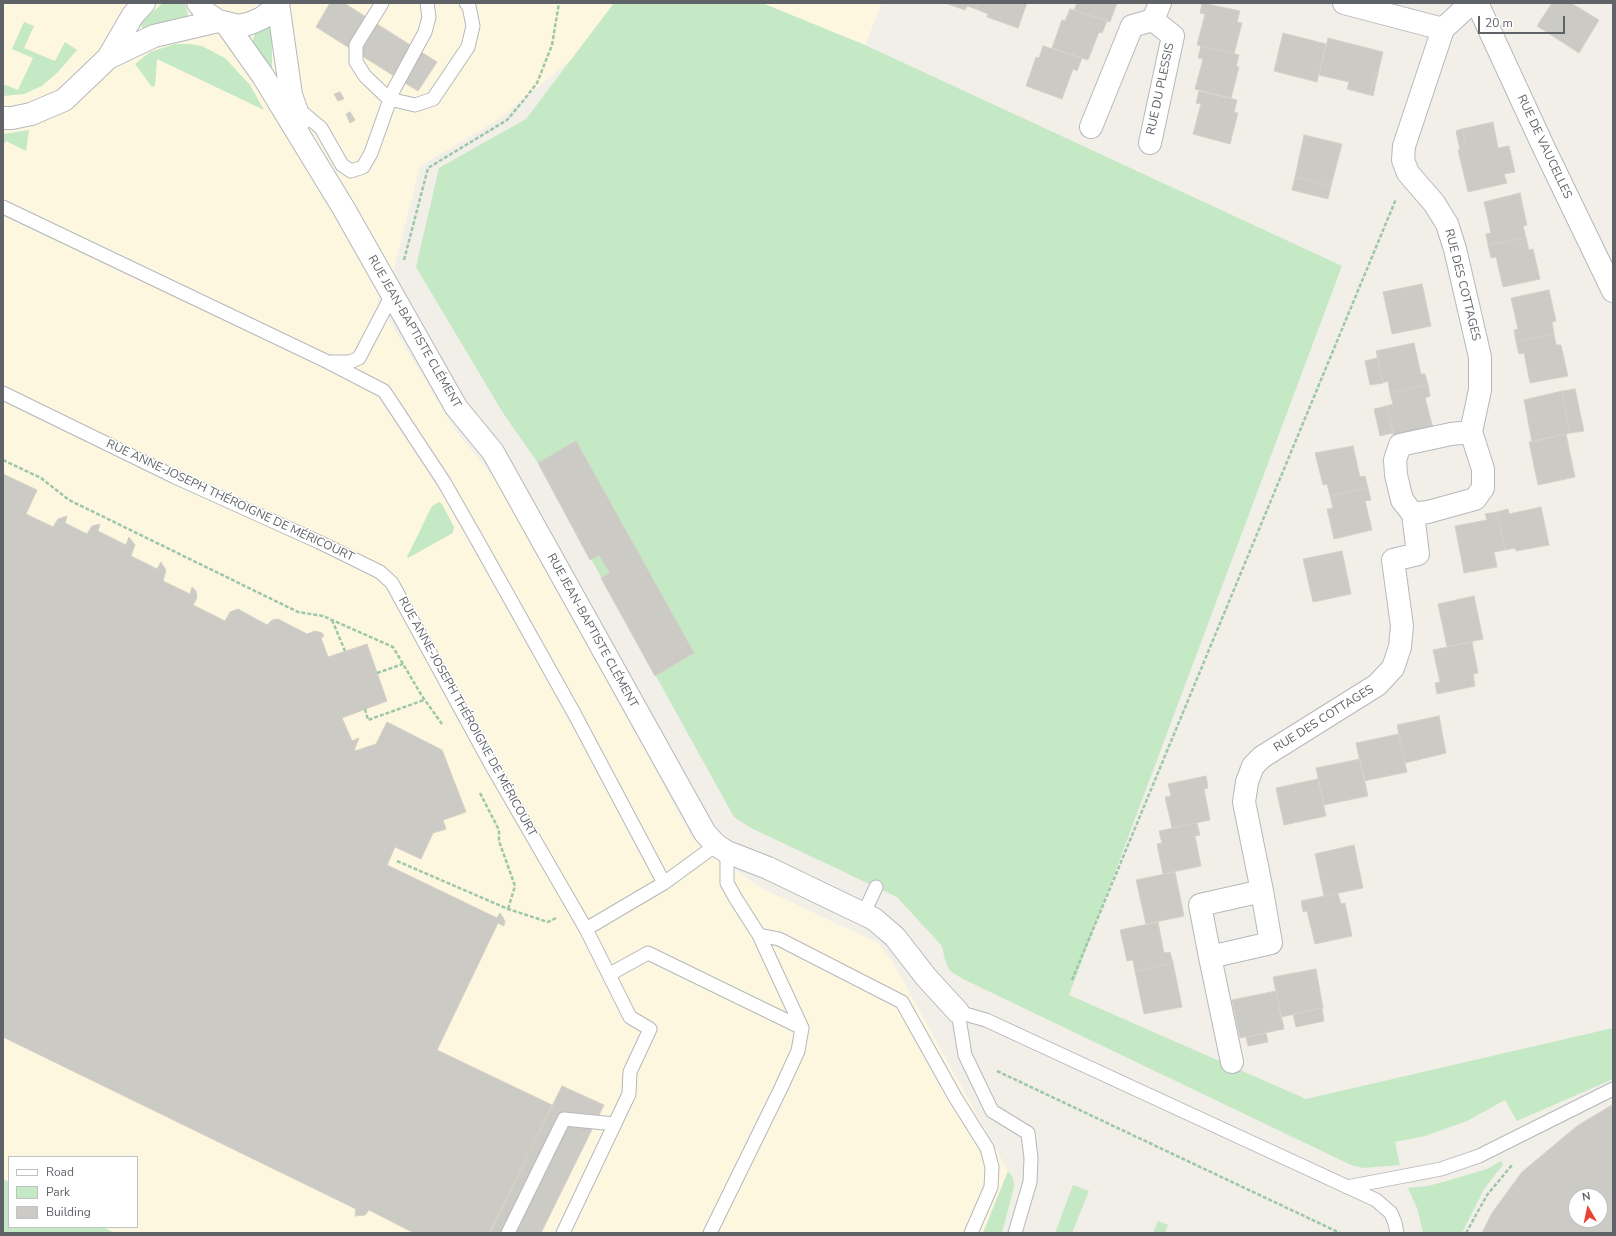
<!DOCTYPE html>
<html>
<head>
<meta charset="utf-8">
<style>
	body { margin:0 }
	#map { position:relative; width:1616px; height:1236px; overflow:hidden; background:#f1efe8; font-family:"Nunito Sans",sans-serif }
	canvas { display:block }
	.frame { position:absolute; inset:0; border:4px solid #5f6368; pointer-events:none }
	.legend { position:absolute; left:8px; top:1156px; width:130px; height:72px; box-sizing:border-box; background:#fff; border:1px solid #bfc1c3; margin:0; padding:5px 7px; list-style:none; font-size:12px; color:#5f6368 }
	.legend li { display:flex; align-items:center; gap:8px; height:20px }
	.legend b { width:20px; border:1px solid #bfc1c3 }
	.north { position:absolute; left:1568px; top:1188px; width:40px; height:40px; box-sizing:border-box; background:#fff; border:1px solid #bfc1c3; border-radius:50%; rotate:351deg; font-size:11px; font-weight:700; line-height:16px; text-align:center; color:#5f6368 }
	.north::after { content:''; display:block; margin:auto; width:14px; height:18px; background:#ea4335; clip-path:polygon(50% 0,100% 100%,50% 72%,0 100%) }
	.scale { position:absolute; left:1478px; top:16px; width:87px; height:18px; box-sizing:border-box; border:2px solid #5f6368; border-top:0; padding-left:5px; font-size:12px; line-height:14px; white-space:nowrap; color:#5f6368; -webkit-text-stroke:3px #fff; paint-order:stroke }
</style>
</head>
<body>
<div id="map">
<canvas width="1616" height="1236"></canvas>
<div class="frame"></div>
<ul class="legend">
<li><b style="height:5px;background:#fff"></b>Road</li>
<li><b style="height:11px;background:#c5e8c5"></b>Park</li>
<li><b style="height:11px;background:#cccac5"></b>Building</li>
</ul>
<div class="north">N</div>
<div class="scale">20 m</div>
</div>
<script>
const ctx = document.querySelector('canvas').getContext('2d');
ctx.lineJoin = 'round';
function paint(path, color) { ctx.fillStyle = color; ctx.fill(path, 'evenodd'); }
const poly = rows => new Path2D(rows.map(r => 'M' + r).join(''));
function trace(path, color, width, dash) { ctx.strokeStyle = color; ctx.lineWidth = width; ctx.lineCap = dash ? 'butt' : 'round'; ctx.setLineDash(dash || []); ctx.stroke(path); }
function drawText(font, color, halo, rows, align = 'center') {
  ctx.font = font + ' "Nunito Sans",sans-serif'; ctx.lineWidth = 3; ctx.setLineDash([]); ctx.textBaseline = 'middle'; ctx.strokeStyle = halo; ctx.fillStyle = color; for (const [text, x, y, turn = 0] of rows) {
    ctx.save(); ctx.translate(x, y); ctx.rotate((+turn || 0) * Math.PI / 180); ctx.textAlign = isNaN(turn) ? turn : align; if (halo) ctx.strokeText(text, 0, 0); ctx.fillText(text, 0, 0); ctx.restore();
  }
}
paint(poly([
	[3,3,614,3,573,58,499,119,420,166,394,269,377,300,455,430,499,484,692,837,759,887,878,943,891,959,1008,1171,983,1233,115,1233,103,1227,137,1227,137,1157,9,1157,9,1182,3,1179],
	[762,3,882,3,865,45]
]), '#fef7e0');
paint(poly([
	[163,3,185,3,189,18,147,28,143,28,141,26,144,19],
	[614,3,762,3,865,45,1342,266,1069,995,1306,1099,1613,1028,1613,1079,1517,1121,1505,1100,1467,1121,1425,1136,1395,1142,1400,1165,1363,1168,1351,1165,963,979,950,971,945,960,942,946,897,897,751,828,734,817,538,463,503,413,416,267,439,168,526,119],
	[24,22,34,26,24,48,55,61,65,42,77,50,58,72,42,86,24,94,3,96,3,84,18,90,33,58,12,49],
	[271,27,272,30,272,71,252,43,255,34],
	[175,44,188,44,202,46,225,58,250,85,264,110,157,59,155,86,152,87,135,64,150,52],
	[29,130,26,151,6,141,3,146,3,134],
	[439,502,442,504,454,527,453,533,408,558,407,557,432,506],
	[1501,1161,1503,1165,1484,1189,1462,1233,1423,1233,1417,1208,1408,1188,1428,1186,1450,1180,1487,1169],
	[1008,1171,1013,1178,1014,1187,1002,1233,983,1233],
	[3,1179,9,1182,9,1227,103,1227,115,1233,3,1233],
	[1073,1185,1089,1191,1072,1233,1055,1233],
	[1158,1221,1168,1225,1165,1233,1153,1233]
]), '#c5e8c5');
const building = poly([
	[330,3,344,3,437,62,418,91,316,27,330,3],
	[945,3,978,3,976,9,967,6,965,10,945,3],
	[978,3,1027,3,1018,28,987,17,988,14,976,9,978,3],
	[1077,3,1117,3,1110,22,1074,10,1077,3],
	[1202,3,1240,11,1237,22,1242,23,1234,54,1197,45,1205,14,1200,13,1202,3],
	[1552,3,1571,3,1599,20,1579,53,1537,26,1552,3],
	[1070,9,1107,21,1102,33,1099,32,1088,60,1052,48,1062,20,1065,21,1070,9],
	[1283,33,1326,44,1317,82,1274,71,1283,33],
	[1328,38,1383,52,1378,73,1375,73,1370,95,1347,89,1349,82,1319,75,1328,38],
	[1043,46,1082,58,1077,71,1073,69,1062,99,1026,86,1036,57,1039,58,1043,46],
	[1201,46,1239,55,1236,67,1239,67,1231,98,1195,89,1203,59,1198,58,1201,46],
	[1375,73,1378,73,1373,96,1370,95,1375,73],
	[1199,91,1237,100,1234,112,1238,113,1230,144,1193,134,1201,104,1196,103,1199,91],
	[340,92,344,99,338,101,334,94,340,92],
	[350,112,355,120,350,123,346,114,350,112],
	[1493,122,1498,148,1509,146,1515,172,1504,174,1507,183,1468,192,1458,150,1460,149,1458,141,1465,140,1462,129,1493,122],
	[1462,129,1465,140,1458,141,1456,131,1462,129],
	[1304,135,1342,144,1331,186,1295,177,1304,135],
	[1295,177,1331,186,1328,199,1292,190,1295,177],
	[1520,193,1527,225,1523,226,1526,238,1488,245,1486,234,1491,233,1484,202,1520,193],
	[1526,238,1529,250,1533,249,1540,279,1503,287,1496,257,1491,258,1488,245,1526,238],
	[1422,284,1431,326,1392,334,1383,292,1422,284],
	[1549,290,1556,321,1552,322,1554,334,1516,342,1514,330,1518,329,1511,298,1549,290],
	[1554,334,1556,345,1561,345,1568,376,1530,383,1524,353,1519,354,1516,342,1554,334],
	[1414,343,1421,374,1425,374,1428,385,1390,393,1388,381,1383,383,1376,351,1414,343],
	[1377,358,1383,383,1370,385,1365,361,1377,358],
	[1428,385,1430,396,1425,398,1433,428,1394,437,1387,406,1393,404,1390,393,1428,385],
	[1575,389,1584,431,1570,433,1562,391,1575,389],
	[1562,391,1570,433,1532,442,1524,400,1562,391],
	[1387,406,1393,433,1380,436,1374,409,1387,406],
	[1566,434,1575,477,1538,485,1529,442,1566,434],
	[576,441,694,653,655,676,601,578,610,573,599,555,590,560,538,463,576,441],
	[1353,446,1360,477,1365,476,1368,488,1330,496,1327,484,1323,485,1315,453,1353,446],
	[3,474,37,490,26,514,53,527,58,519,67,516,65,523,87,534,92,526,100,524,98,531,126,545,129,537,135,545,131,556,157,569,161,562,162,564,166,570,163,581,190,594,192,587,196,591,197,598,193,605,225,621,230,612,238,609,267,625,272,620,278,619,307,634,315,631,322,633,324,636,321,638,328,657,367,644,387,701,342,718,352,741,359,738,355,748,355,751,376,744,387,722,442,750,466,812,443,820,446,829,433,833,421,859,395,847,387,865,497,918,500,913,505,921,504,926,498,923,437,1050,552,1105,490,1233,414,1233,369,1210,365,1215,355,1216,356,1209,3,1037,3,474],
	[1368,488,1371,500,1365,501,1372,530,1334,539,1327,509,1333,508,1330,496,1368,488],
	[1541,507,1549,545,1516,551,1515,548,1505,550,1497,512,1508,509,1509,514,1541,507],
	[1497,512,1505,550,1494,552,1497,567,1464,573,1455,526,1487,520,1485,514,1497,512],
	[1342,551,1351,594,1313,602,1303,559,1342,551],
	[1474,596,1483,639,1447,647,1438,604,1474,596],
	[1472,642,1478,673,1473,674,1475,686,1437,694,1435,683,1440,682,1433,650,1472,642],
	[1439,716,1446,753,1405,763,1397,725,1439,716],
	[1399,734,1407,772,1364,781,1356,743,1399,734],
	[1360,759,1368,796,1324,805,1316,768,1360,759],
	[1206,776,1208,788,1204,789,1210,820,1172,828,1165,797,1171,796,1168,784,1206,776],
	[1318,779,1326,816,1284,825,1276,788,1318,779],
	[1197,823,1200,835,1195,836,1201,866,1163,874,1157,844,1162,843,1159,831,1197,823],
	[1354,845,1363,888,1324,896,1315,854,1354,845],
	[1175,872,1184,916,1146,924,1136,880,1175,872],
	[1338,893,1341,904,1345,903,1352,936,1315,944,1307,911,1303,912,1301,901,1338,893],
	[1158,922,1164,953,1170,952,1173,963,1135,971,1133,960,1127,961,1120,930,1158,922],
	[1173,963,1182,1007,1144,1014,1135,971,1173,963],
	[1316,969,1323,1008,1281,1017,1273,977,1316,969],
	[1276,991,1284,1029,1240,1038,1232,1000,1276,991],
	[1322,1008,1324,1021,1296,1027,1293,1014,1322,1008],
	[1266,1033,1268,1042,1248,1046,1246,1037,1266,1033],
	[562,1086,604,1105,541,1233,489,1233,562,1086],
	[1612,1105,1613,1233,1482,1233,1492,1213,1522,1172,1577,1126,1612,1105],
	[1576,1196,1600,1196,1600,1220,1576,1220,1576,1196]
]);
paint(building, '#cccac5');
trace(building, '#d6d1c6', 1);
const service = poly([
	[382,3,356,45,356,62,365,76,389,99,415,105,433,99,468,47,473,26,469,6,466,3],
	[297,108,321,128,342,165,351,171,363,167,371,153,393,91,425,32,429,17,427,3],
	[3,207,328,362,384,391,444,482,476,538,575,715,664,883],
	[332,362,350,362,359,358,392,295],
	[3,393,175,477,319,542,380,572,392,583,489,761,586,929,630,1017,650,1029,630,1072,629,1094,563,1233],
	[863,915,876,887],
	[586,929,664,883,716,845],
	[759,935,779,939,902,1002,955,1097,987,1148,992,1167,991,1187,971,1233],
	[610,974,648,953,802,1028],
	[1347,1187,1441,1169,1479,1156,1613,1089],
	[508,1233,564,1119,615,1124],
	[710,1233,781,1088,798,1051,802,1028,759,935,736,899,727,883,727,852],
	[1015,1233,1030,1182,1031,1158,1028,1133,992,1111,965,1055,958,1012,986,1020,1376,1200,1391,1213,1395,1223,1397,1233]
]);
const minor = poly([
	[198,3,206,13,218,21,239,26,251,23,262,18,271,11,277,3],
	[278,3,291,95,300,120],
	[1344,3,1443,29],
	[1477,3,1543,146,1613,291],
	[227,25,263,76,344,209,456,407,493,452,705,833,716,845,727,852,768,868,874,919,895,937,926,977,958,1012],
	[108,58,154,36,218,21],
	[3,118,12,118,31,114,64,100,108,58,133,15,144,3],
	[1091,127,1132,26,1153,20],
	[1150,143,1173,36,1153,20,1160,3],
	[1471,432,1480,390,1480,357,1455,249,1447,224,1434,203,1408,173,1403,160,1404,146,1443,29,1471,3],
	[1262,891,1200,905,1210,957,1271,943,1262,891,1244,802,1247,782,1253,766,1262,757,1377,685,1393,668,1400,647,1402,626,1393,560,1418,554,1413,514,1402,500,1396,475,1395,460,1400,445,1451,434,1471,432,1483,469,1483,488,1475,499,1428,512,1413,514],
	[1210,957,1232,1062]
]);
trace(service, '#b5b8bc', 15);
trace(minor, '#b5b8bc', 24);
trace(poly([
	[404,260,428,168,507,120,523,101,537,83,552,45,559,3],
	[3,460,41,478,69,500,298,612,323,616,393,647,422,696,442,724],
	[332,620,345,651],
	[377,673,403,664],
	[365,709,368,720,424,700],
	[480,793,499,830,499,841,515,886,508,909],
	[397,861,508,909,548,922,556,918],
	[1072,980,1396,199],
	[997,1071,1340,1233],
	[1466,1233,1487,1195,1512,1165]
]), '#9cc7a9', 2.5, [4, 2]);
trace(service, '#fff', 13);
trace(minor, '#fff', 22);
drawText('12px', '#5f6368', '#fff', [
	["RUE DU PLESSIS",1161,89,-78],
	["RUE DE VAUCELLES",1544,147,65],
	["RUE DES COTTAGES",1462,285,76],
	["RUE JEAN-BAPTISTE CLÉMENT",414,332,60],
	["RUE ANNE-JOSEPH THÉROIGNE DE MÉRICOURT",230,501,25],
	["RUE JEAN-BAPTISTE CLÉMENT",592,631,61],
	["RUE ANNE-JOSEPH THÉROIGNE DE MÉRICOURT",467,717,61],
	["RUE DES COTTAGES",1324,719,-32]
]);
</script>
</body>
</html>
